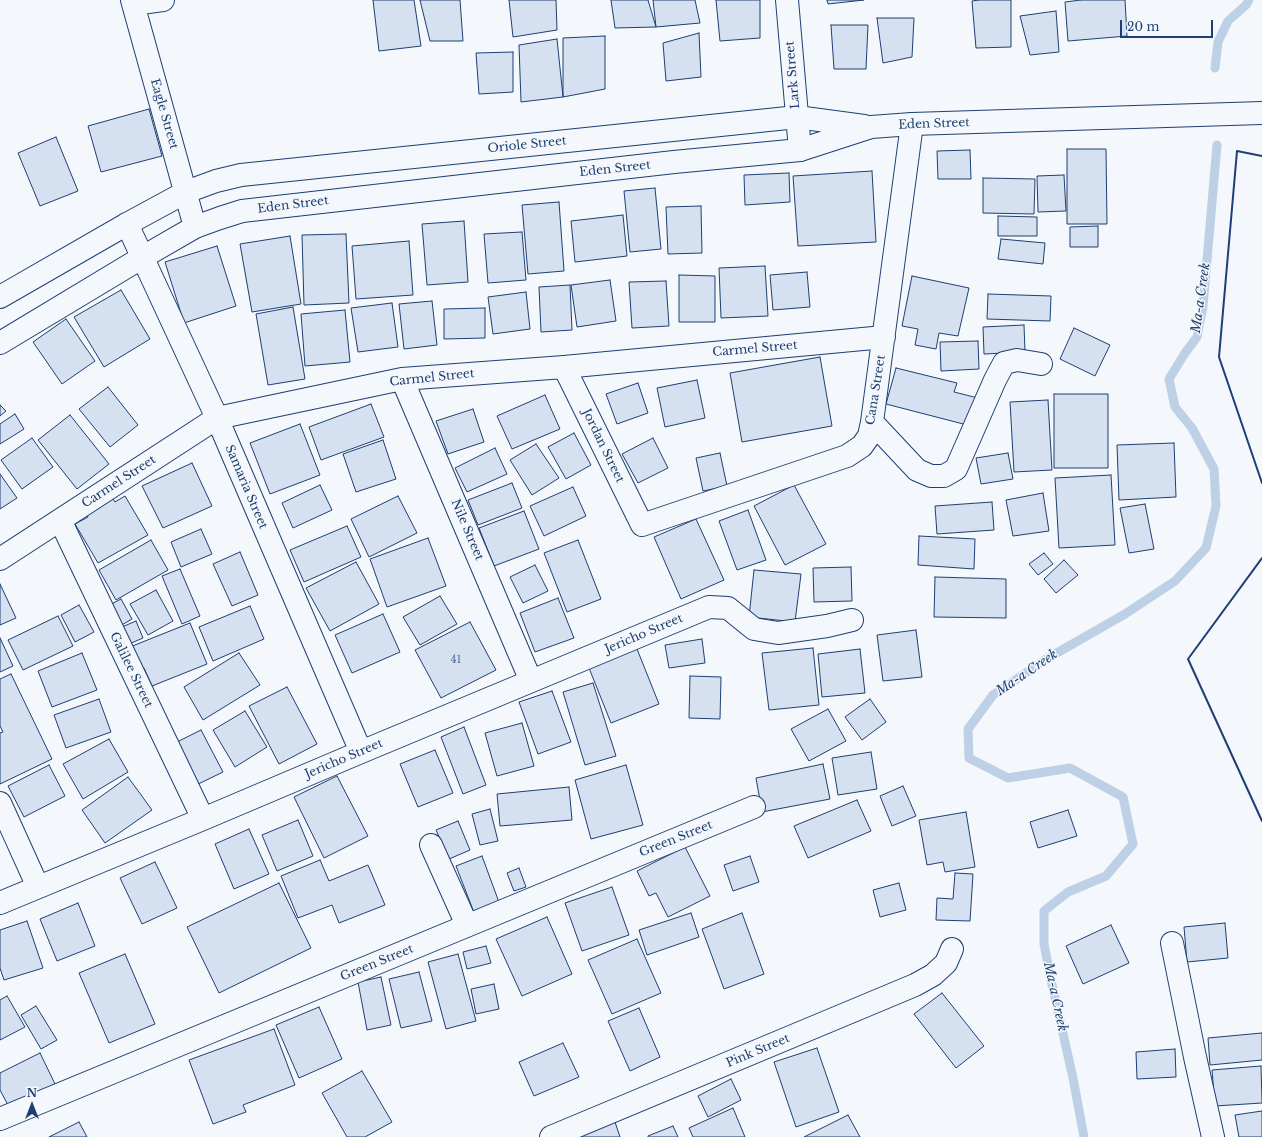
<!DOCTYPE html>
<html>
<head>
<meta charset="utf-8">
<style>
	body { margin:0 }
	#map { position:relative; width:1262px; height:1137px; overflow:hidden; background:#f4f7fb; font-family:"Libre Baskerville",serif }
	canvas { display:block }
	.north { position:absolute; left:12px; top:1085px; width:40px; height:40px; -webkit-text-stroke:3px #f4f7fb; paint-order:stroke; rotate:0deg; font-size:11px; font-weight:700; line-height:16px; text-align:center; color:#1d3f73 }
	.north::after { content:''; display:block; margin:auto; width:14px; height:18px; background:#1d3f73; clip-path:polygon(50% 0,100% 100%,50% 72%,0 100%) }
	.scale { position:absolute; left:1120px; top:20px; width:93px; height:18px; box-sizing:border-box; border:2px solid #1d3f73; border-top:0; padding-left:5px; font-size:12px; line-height:14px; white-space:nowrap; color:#1d3f73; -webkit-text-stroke:3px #f4f7fb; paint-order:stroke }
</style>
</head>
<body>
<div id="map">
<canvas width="1262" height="1137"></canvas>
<div class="north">N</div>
<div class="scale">20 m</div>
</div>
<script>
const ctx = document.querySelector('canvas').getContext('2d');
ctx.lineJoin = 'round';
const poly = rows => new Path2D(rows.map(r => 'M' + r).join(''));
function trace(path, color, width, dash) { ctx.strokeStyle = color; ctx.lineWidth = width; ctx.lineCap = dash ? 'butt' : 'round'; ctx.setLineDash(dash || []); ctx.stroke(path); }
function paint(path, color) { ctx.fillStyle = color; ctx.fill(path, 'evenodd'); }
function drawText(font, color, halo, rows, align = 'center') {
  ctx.font = font + ' "Libre Baskerville",serif'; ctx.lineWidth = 3; ctx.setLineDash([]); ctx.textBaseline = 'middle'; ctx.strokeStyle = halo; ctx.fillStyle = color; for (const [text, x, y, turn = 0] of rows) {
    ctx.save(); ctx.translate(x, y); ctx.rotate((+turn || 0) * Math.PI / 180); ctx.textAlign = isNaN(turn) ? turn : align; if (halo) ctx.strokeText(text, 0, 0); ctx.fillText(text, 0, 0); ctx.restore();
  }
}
trace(poly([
	[1215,68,1218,42,1228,21,1246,5,1249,0],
	[1084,1137,1073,1078,1051,980,1044,944,1044,911,1068,892,1106,876,1133,844,1123,797,1070,768,1008,778,969,758,968,729,993,695,1048,658,1125,614,1175,581,1206,548,1216,506,1214,469,1192,428,1175,407,1169,379,1185,353,1197,337,1203,306,1217,145]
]), '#bed0e5', 9);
const building = poly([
	[373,0,414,0,421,46,379,51,373,0],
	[420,0,460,0,463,41,430,41,420,0],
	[509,0,556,0,557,30,513,37,509,0],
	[611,0,648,0,656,27,615,28,611,0],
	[653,0,695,0,700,23,656,27,653,0],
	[716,0,760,0,760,38,720,41,716,0],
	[827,0,864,0,828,4,827,0],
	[979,0,1011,0,1011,47,976,48,972,1,979,0],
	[1081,0,1125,0,1127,36,1068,41,1065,2,1081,0],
	[1056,11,1059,52,1030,55,1020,16,1056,11],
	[877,18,914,18,912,57,883,63,877,18],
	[831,25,868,25,866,69,834,69,831,25],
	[699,33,701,77,666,81,663,43,699,33],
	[605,36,605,89,563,97,563,38,605,36],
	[557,39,563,97,521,102,519,45,557,39],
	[513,52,513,92,479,94,476,53,513,52],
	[149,109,162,156,101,172,88,126,149,109],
	[56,137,78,191,40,206,18,153,56,137],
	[1067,149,1106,149,1107,224,1067,224,1067,149],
	[970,150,971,179,938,179,937,151,970,150],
	[872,171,876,242,798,246,793,176,872,171],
	[789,173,790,202,745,205,744,175,789,173],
	[1064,175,1066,211,1038,212,1037,176,1064,175],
	[983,178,1035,179,1034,214,983,213,983,178],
	[655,188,661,249,630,252,624,191,655,188],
	[559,202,564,271,528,274,522,205,559,202],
	[701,206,702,253,668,254,666,207,701,206],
	[623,215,627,256,575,262,571,221,623,215],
	[998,216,1037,217,1037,236,998,236,998,216],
	[464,221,468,282,427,285,422,224,464,221],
	[1098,226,1098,247,1070,247,1070,227,1098,226],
	[522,232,526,280,488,283,484,234,522,232],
	[346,234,349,303,304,305,302,235,346,234],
	[290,236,301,304,252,312,240,244,290,236],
	[1001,239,1045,243,1043,264,998,259,1001,239],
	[409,241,413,295,356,299,352,246,409,241],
	[217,246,236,306,184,323,165,262,217,246],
	[765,266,768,316,721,318,719,268,765,266],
	[807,272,810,307,773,310,770,275,807,272],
	[679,275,715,276,715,322,679,322,679,275],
	[912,276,969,288,958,336,939,333,936,349,915,345,918,329,902,326,912,276],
	[610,280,616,321,577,327,571,285,610,280],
	[666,281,669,326,632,328,629,282,666,281],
	[570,285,572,330,541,332,539,287,570,285],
	[121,290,150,339,104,367,74,317,121,290],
	[526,292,530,329,493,334,488,297,526,292],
	[988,294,1051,296,1050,321,987,319,988,294],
	[432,301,437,345,404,349,399,304,432,301],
	[392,303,398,347,358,352,351,308,392,303],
	[293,307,305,379,268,385,256,314,293,307],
	[485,308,485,338,444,339,444,309,485,308],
	[345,310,350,362,305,366,301,314,345,310],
	[66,319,95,361,62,384,33,342,66,319],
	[1024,325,1025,352,984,354,983,327,1024,325],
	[1074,328,1110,345,1095,376,1060,359,1074,328],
	[978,341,979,369,941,371,940,342,978,341],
	[820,357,832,426,742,442,730,373,820,357],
	[896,368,957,383,954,392,978,398,971,426,886,404,896,368],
	[697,380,705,418,665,427,657,388,697,380],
	[638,383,648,413,617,424,606,394,638,383],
	[108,387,138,425,110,447,79,409,108,387],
	[1054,394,1108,394,1108,468,1054,468,1054,394],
	[545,395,560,429,512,449,497,416,545,395],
	[1048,400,1052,470,1014,472,1010,402,1048,400],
	[371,404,384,437,321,460,309,427,371,404],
	[0,405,6,411,0,416,0,405],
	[473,409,484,442,448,454,436,421,473,409],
	[15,414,24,429,0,444,0,424,15,414],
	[70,415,109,464,77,489,38,440,70,415],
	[300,424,320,475,270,494,250,443,300,424],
	[574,433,591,465,566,479,548,447,574,433],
	[32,438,53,467,22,489,1,460,32,438],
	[653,438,668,468,638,483,622,454,653,438],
	[383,440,396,479,356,492,343,454,383,440],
	[1174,443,1176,497,1119,500,1117,445,1174,443],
	[536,444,559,478,532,495,510,460,536,444],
	[495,448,507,474,467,492,455,468,495,448],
	[720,453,727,486,703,491,696,458,720,453],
	[1008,453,1013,479,981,484,976,458,1008,453],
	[192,463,212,506,163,528,142,486,192,463],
	[0,474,17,498,0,509,0,474],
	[1111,475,1115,545,1059,548,1055,478,1111,475],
	[512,483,522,508,478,525,468,500,512,483],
	[320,485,332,510,293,528,282,503,320,485],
	[794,485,826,544,785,565,754,506,794,485],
	[573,487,586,516,544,536,530,506,573,487],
	[1043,493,1049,531,1013,536,1006,500,1043,493],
	[110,494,115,502,125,496,148,535,98,563,75,524,88,517,84,509,110,494],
	[398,496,417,533,369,557,351,519,398,496],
	[992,502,994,530,937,534,935,506,992,502],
	[1145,504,1154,549,1129,553,1120,508,1145,504],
	[748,510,766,560,737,570,719,521,748,510],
	[524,511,539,549,494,566,479,528,524,511],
	[696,519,724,580,681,599,654,537,696,519],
	[347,526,361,557,304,582,290,550,347,526],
	[201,529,212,554,181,567,171,542,201,529],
	[919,536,975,539,974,569,918,565,919,536],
	[428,538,446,586,387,607,370,559,428,538],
	[151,540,168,570,116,600,99,570,151,540],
	[578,540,601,599,567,612,544,553,578,540],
	[240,552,258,595,232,606,213,564,240,552],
	[1044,553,1053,564,1038,575,1029,564,1044,553],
	[1064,560,1078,575,1056,593,1044,579,1064,560],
	[356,562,379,604,330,631,306,588,356,562],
	[535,565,548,591,523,603,510,577,535,565],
	[851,567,852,601,814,602,813,568,851,567],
	[180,569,200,616,182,624,162,576,180,569],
	[754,570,801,574,795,622,749,617,754,570],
	[935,577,1006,579,1006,618,934,617,935,577],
	[0,584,16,618,0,625,0,584],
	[156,590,173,621,148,635,130,604,156,590],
	[440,596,457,624,420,645,403,617,440,596],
	[558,598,574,638,535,652,520,613,558,598],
	[121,599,132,619,115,629,104,608,121,599],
	[79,605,94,632,75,642,61,615,79,605],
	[250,606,264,639,213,661,199,627,250,606],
	[383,614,400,652,352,673,335,635,383,614],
	[58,616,73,646,23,670,8,640,58,616],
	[136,621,143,638,122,647,115,630,136,621],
	[470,622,496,670,441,698,415,650,470,622],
	[190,623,207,664,152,686,144,668,134,672,125,649,190,623],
	[916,630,922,677,883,681,877,635,916,630],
	[0,638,13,666,0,672,0,638],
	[702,639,705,663,669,668,665,645,702,639],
	[635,644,659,704,611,723,587,663,635,644],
	[813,648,819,705,769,710,762,653,813,648],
	[860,649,865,693,822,697,818,654,860,649],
	[82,653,97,690,52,707,38,671,82,653],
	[239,653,260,685,203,720,184,687,239,653],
	[11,674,52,759,0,784,0,733,3,732,0,726,0,679,11,674],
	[690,676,721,677,720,719,689,718,690,676],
	[593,683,616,756,585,765,563,692,593,683],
	[287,687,317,744,279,764,249,706,287,687],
	[552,691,571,742,538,754,519,702,552,691],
	[99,699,111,732,66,748,54,715,99,699],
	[870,699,886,722,862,740,845,717,870,699],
	[828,709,846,741,809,761,791,729,828,709],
	[245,711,267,747,235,767,213,730,245,711],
	[522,723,534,766,497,776,485,733,522,723],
	[464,727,486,785,463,794,441,737,464,727],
	[201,730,223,772,190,788,169,746,201,730],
	[109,739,128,772,83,799,63,764,109,739],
	[435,750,453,793,418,807,400,764,435,750],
	[871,752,877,789,838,795,832,758,871,752],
	[823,764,830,799,762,812,756,778,823,764],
	[49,765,65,796,24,817,8,786,49,765],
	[626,765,643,825,591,839,575,780,626,765],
	[337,776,368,836,324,858,294,797,337,776],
	[128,777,152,810,105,843,82,810,128,777],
	[903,786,916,816,892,826,880,796,903,786],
	[569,787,572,820,500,826,497,794,569,787],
	[857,800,871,831,808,858,794,826,857,800],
	[490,809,498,841,480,845,472,814,490,809],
	[1068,810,1077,836,1038,848,1030,822,1068,810],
	[966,812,975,867,945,872,943,862,927,865,919,820,966,812],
	[298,820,313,856,277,871,262,835,298,820],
	[458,821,470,850,449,859,436,830,458,821],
	[249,829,269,874,234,889,215,844,249,829],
	[685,847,710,896,668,917,656,893,649,896,637,871,685,847],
	[482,856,500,905,475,915,456,866,482,856],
	[750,856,759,882,733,891,724,865,750,856],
	[320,860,329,881,368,865,385,905,339,923,332,905,298,918,281,876,320,860],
	[155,862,177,908,142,924,120,878,155,862],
	[519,868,526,887,514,891,507,873,519,868],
	[955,873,973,874,970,921,936,920,937,898,953,899,955,873],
	[279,883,311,948,219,993,187,927,279,883],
	[899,883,906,910,880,917,873,890,899,883],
	[612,887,629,935,582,951,565,903,612,887],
	[78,903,95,946,57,961,40,919,78,903],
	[691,913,699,937,647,955,639,930,691,913],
	[742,913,764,974,724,989,702,929,742,913],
	[547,917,572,974,522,996,496,939,547,917],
	[27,921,43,968,4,980,0,968,0,930,27,921],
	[1225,923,1228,958,1187,962,1184,927,1225,923],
	[1111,925,1129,963,1083,984,1066,946,1111,925],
	[637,939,661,993,612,1014,588,960,637,939],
	[486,946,491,963,467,969,463,952,486,946],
	[125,954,155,1024,109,1043,79,973,125,954],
	[458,954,476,1021,446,1029,428,962,458,954],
	[419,972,432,1021,401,1028,389,979,419,972],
	[381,977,391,1025,367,1030,358,982,381,977],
	[494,984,499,1009,476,1014,471,989,494,984],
	[942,993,984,1046,956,1068,914,1014,942,993],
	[7,996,25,1027,0,1040,0,1000,7,996],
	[36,1006,57,1040,41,1049,21,1015,36,1006],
	[319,1007,342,1059,299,1078,276,1025,319,1007],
	[639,1008,660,1057,630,1071,608,1021,639,1008],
	[274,1029,295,1085,243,1105,246,1112,213,1124,189,1060,274,1029],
	[1262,1033,1262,1060,1210,1065,1208,1038,1262,1033],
	[563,1043,579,1077,534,1096,519,1062,563,1043],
	[817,1048,839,1112,796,1127,774,1062,817,1048],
	[1175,1049,1176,1077,1137,1079,1136,1052,1175,1049],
	[40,1053,55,1084,9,1107,0,1090,0,1073,40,1053],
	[1261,1066,1262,1103,1215,1106,1212,1070,1261,1066],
	[362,1071,392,1122,365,1137,347,1137,322,1093,362,1071],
	[731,1079,741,1100,708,1117,698,1096,731,1079],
	[733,1108,745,1137,693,1137,689,1128,733,1108],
	[1262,1111,1262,1137,1239,1137,1235,1115,1262,1111],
	[848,1115,860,1137,804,1137,848,1115],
	[614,1119,620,1137,580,1137,578,1132,614,1119],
	[79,1122,87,1137,49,1137,79,1122],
	[673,1126,678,1137,648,1137,648,1136,673,1126]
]);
paint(building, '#d5e0f0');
trace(building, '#1d3f73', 1);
const minor = poly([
	[132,0,195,227],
	[787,0,800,150],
	[133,4,163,0],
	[127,224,217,418,361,752],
	[564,367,642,525,847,456,862,446,869,436,872,422,912,124],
	[402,379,531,681],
	[872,422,917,470,931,476,944,476,956,469,995,380,1004,363,1017,360,1041,364],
	[60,520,203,819],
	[0,559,217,418,402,379,564,367,884,337],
	[0,803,38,887],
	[431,845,467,925],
	[0,903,203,819,361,752,709,607,728,608,754,629,778,633,827,626,852,620],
	[1172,943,1195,1057,1213,1137],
	[0,1119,754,807],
	[551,1137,915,985,933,975,946,963,952,949]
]);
const secondary = poly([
	[0,297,127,224,186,192,216,181,241,175,797,117,864,126],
	[0,343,143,257,195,227,220,218,242,211,674,162,800,150,871,127,912,124,1262,113]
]);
trace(minor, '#1d3f73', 24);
trace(secondary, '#1d3f73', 24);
trace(minor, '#f4f7fb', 22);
trace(secondary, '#f4f7fb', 22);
trace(poly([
	[1262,156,1237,151,1219,357,1262,483],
	[1262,558,1188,659,1262,821]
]), '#1d3f73', 2);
drawText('10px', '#4b6792', null, [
	["41",456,660]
]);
drawText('12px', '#1d3f73', '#f4f7fb', [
	["Lark Street",793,75,-95],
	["Eagle Street",164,114,74],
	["Eden Street",934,124,-2],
	["Oriole Street",527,145,-6],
	["Eden Street",615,169,-6],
	["Eden Street",293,205,-7],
	["Carmel Street",755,349,-5],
	["Carmel Street",432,378,-6],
	["Cana Street",876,390,-81],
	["Jordan Street",603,446,64],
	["Carmel Street",119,482,-33],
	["Samaria Street",246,487,67],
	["Nile Street",467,530,67],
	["Jericho Street",644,634,-23],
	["Galilee Street",131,670,64],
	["Jericho Street",344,759,-23],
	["Green Street",676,839,-22],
	["Green Street",377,963,-22],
	["Pink Street",758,1051,-23]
]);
drawText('italic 13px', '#1d3f73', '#f4f7fb', [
	["Ma-a Creek",1201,298,-82],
	["Ma-a Creek",1027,673,-34],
	["Ma-a Creek",1055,997,78]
]);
</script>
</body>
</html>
